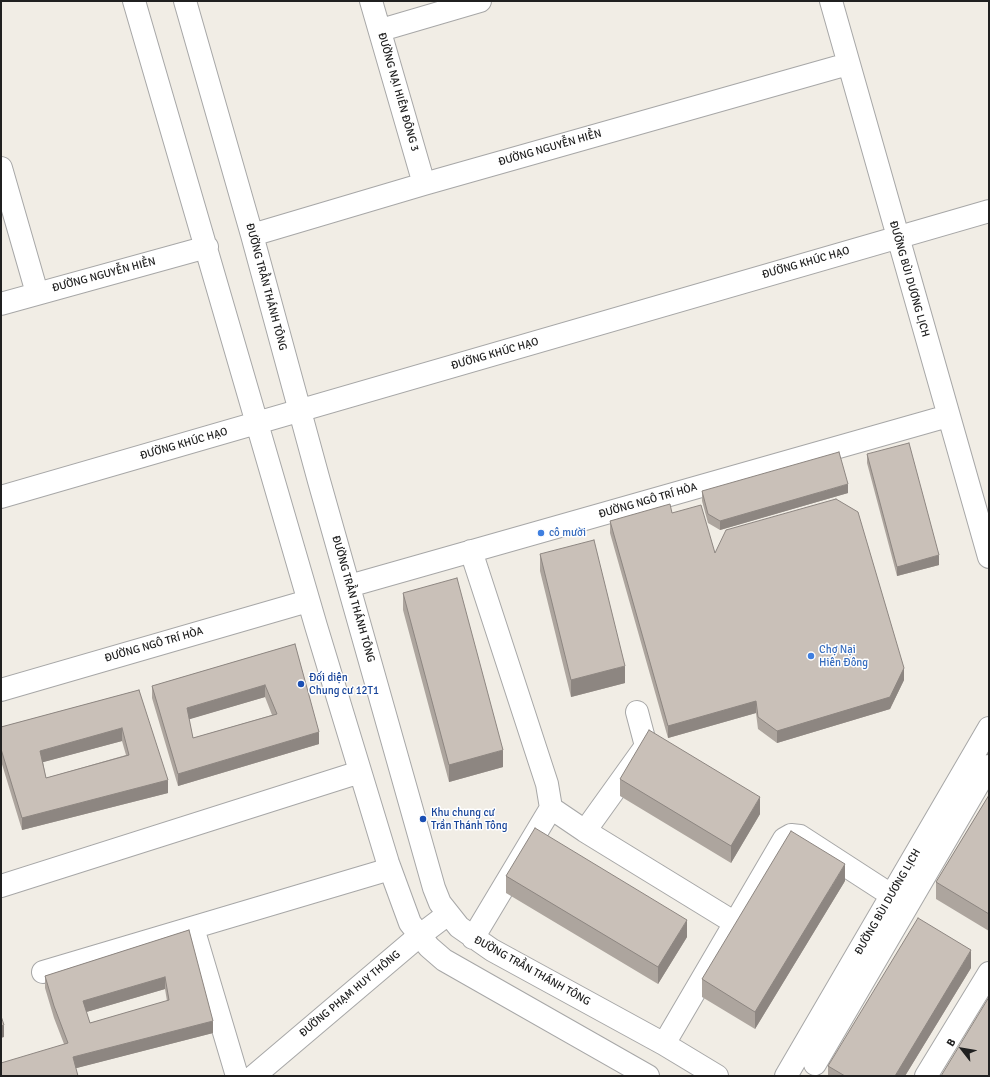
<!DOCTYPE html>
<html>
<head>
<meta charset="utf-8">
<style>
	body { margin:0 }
	#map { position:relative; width:990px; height:1077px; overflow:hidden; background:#f1ede5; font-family:Signika,sans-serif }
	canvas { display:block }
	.frame { position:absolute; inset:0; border:2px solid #202020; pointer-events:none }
	.north { position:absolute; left:942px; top:1029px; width:40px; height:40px; -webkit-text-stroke:3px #fff; paint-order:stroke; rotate:301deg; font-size:11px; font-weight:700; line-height:16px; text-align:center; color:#202020 }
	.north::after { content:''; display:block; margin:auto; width:14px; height:18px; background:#202020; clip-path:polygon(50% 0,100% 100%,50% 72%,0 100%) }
</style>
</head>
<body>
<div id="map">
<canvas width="990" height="1077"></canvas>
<div class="frame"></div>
<div class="north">B</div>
</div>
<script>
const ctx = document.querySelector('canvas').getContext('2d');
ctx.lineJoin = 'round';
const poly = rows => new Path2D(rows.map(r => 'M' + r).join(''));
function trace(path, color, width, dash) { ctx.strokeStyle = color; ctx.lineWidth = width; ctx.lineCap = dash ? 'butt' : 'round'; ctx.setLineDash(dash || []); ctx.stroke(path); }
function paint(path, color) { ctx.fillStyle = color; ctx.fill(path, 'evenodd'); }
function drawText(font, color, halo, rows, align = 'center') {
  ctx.font = font + ' Signika,sans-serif'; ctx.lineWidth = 3; ctx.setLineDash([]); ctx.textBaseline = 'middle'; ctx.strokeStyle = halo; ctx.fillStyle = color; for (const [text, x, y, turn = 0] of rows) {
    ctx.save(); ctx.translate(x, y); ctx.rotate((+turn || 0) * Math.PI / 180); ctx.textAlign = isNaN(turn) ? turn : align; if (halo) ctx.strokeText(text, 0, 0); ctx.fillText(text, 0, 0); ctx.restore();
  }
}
const minor = poly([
	[134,1,316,626,388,863,410,923,429,947,444,960,648,1076],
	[185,1,252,235,319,481,434,888,440,903,459,927,492,950,664,1044,717,1076],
	[371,1,424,184],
	[831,1,989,557],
	[381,30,480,1],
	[1,168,37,293],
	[252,235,424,184,848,64],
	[1,304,207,247],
	[1,497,989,211],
	[471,551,547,784,551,808,473,938],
	[349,586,948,416],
	[1,690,308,601],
	[551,808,585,831,735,923],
	[585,831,646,746,637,712],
	[1,886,360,772],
	[193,928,237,1076],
	[43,972,390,869],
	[664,1044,784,839,791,835,800,836,891,895],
	[815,1064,989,766],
	[254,1076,419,936,448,914],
	[786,1076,989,728],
	[926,1076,989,973]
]);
trace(minor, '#a7a7a7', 24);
trace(minor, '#fff', 22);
paint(poly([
	[867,454,939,565,897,576,867,463],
	[702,491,848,493,720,530,708,523,702,501],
	[672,513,715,553,904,680,890,709,777,743,758,729,756,713,668,738,610,533,610,521],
	[540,554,625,683,571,697,540,571],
	[403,593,503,767,449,782,403,610],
	[295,644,319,744,178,786,152,698,152,686],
	[265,697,272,715,193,738,189,719],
	[139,690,168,793,22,830,1,761,1,727],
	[122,741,126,755,46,778,43,762],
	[620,779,760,814,731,863,620,796],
	[989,795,989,931,936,899,936,882],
	[506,876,687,937,658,984,506,893],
	[845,881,755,1029,702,997,702,979],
	[189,930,213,1033,76,1068,64,1044,54,1018,45,988,45,976],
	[165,989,167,1001,90,1023,86,1012],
	[971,968,905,1076,828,1076,828,1066]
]), '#ada59e');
paint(poly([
	[848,484,848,493,720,530,720,521],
	[939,555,939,565,897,576,897,567],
	[625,666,625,683,571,697,571,680],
	[904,668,904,680,890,709,777,743,777,731],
	[265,685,265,697,187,720,187,708],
	[756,701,756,713,668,738,668,726],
	[122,728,122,741,40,763,40,751],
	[319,732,319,744,178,786,178,774],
	[503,750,503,767,449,782,449,765],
	[168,780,168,793,22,830,22,818],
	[760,797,760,814,731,863,731,846],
	[845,864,845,881,755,1029,755,1012],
	[687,920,687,937,658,984,658,967],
	[971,950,971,968,905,1076,895,1076],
	[165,977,165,989,83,1013,83,1001],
	[213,1021,213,1033,73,1069,73,1057],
	[4,1025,4,1037,1,1038,1,1026]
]), '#8d8681');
const building = poly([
	[909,443,939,555,897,567,867,454,909,443],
	[839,452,848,484,720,521,708,514,702,491,839,452],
	[836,499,858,512,904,668,890,697,777,731,758,717,756,701,668,726,610,521,670,504,672,513,701,505,715,553,726,530,836,499],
	[594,540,625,666,571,680,540,554,594,540],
	[457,578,503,750,449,765,403,593,457,578],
	[295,644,319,732,178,774,152,686,295,644],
	[265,685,277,714,193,738,187,708,265,685],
	[139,690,168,780,22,818,1,749,1,727,139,690],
	[122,728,129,755,46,778,40,751,122,728],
	[649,730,760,797,731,846,620,779,649,730],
	[989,795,989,914,936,882,989,795],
	[535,828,687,920,658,967,506,876,535,828],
	[791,831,845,864,755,1012,702,979,791,831],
	[918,918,971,950,895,1076,845,1076,828,1066,918,918],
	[189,930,213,1021,73,1057,78,1076,1,1076,1,1063,68,1043,54,1006,45,976,189,930],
	[165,977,169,1000,90,1023,83,1001,165,977],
	[989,997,989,1076,941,1076,989,997],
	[1,1016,4,1025,1,1026,1,1016]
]);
paint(building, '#c9c0b8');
trace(building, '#8d8681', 1);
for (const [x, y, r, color] of [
	[541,533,4,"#3f7fe0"],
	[811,656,4,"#3f7fe0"],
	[301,684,4,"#1a4fb4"],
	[423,819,4,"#1a4fb4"]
]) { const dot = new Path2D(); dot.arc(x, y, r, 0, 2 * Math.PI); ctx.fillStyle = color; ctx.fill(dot); trace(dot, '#fff', 1.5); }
drawText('11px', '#202020', '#fff', [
	["ĐƯỜNG NẠI HIÊN ĐÔNG 3",398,92,74],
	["ĐƯỜNG NGUYỄN HIỀN",550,148,-16],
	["ĐƯỜNG KHÚC HẠO",806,263,-16],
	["ĐƯỜNG NGUYỄN HIỀN",104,275,-15],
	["ĐƯỜNG BÙI DƯƠNG LỊCH",909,279,74],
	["ĐƯỜNG TRẦN THÁNH TÔNG",266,287,75],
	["ĐƯỜNG KHÚC HẠO",495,354,-16],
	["ĐƯỜNG KHÚC HẠO",184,444,-16],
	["ĐƯỜNG NGÔ TRÍ HÒA",648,501,-16],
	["ĐƯỜNG TRẦN THÁNH TÔNG",353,599,74],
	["ĐƯỜNG NGÔ TRÍ HÒA",154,645,-16],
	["ĐƯỜNG BÙI DƯƠNG LỊCH",888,902,-60],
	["ĐƯỜNG TRẦN THÁNH TÔNG",532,971,29],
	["ĐƯỜNG PHẠM HUY THÔNG",350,994,-40]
]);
drawText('11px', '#366cbe', '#fff', [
	["cô mười",549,533],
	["Chợ Nại",819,650],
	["Hiên Đông",819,663]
], 'left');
drawText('11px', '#164399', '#fff', [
	["Đối diện",309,678],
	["Chung cư 12T1",309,691],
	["Khu chung cư",431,813],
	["Trần Thánh Tông",431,826]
], 'left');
</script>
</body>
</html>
